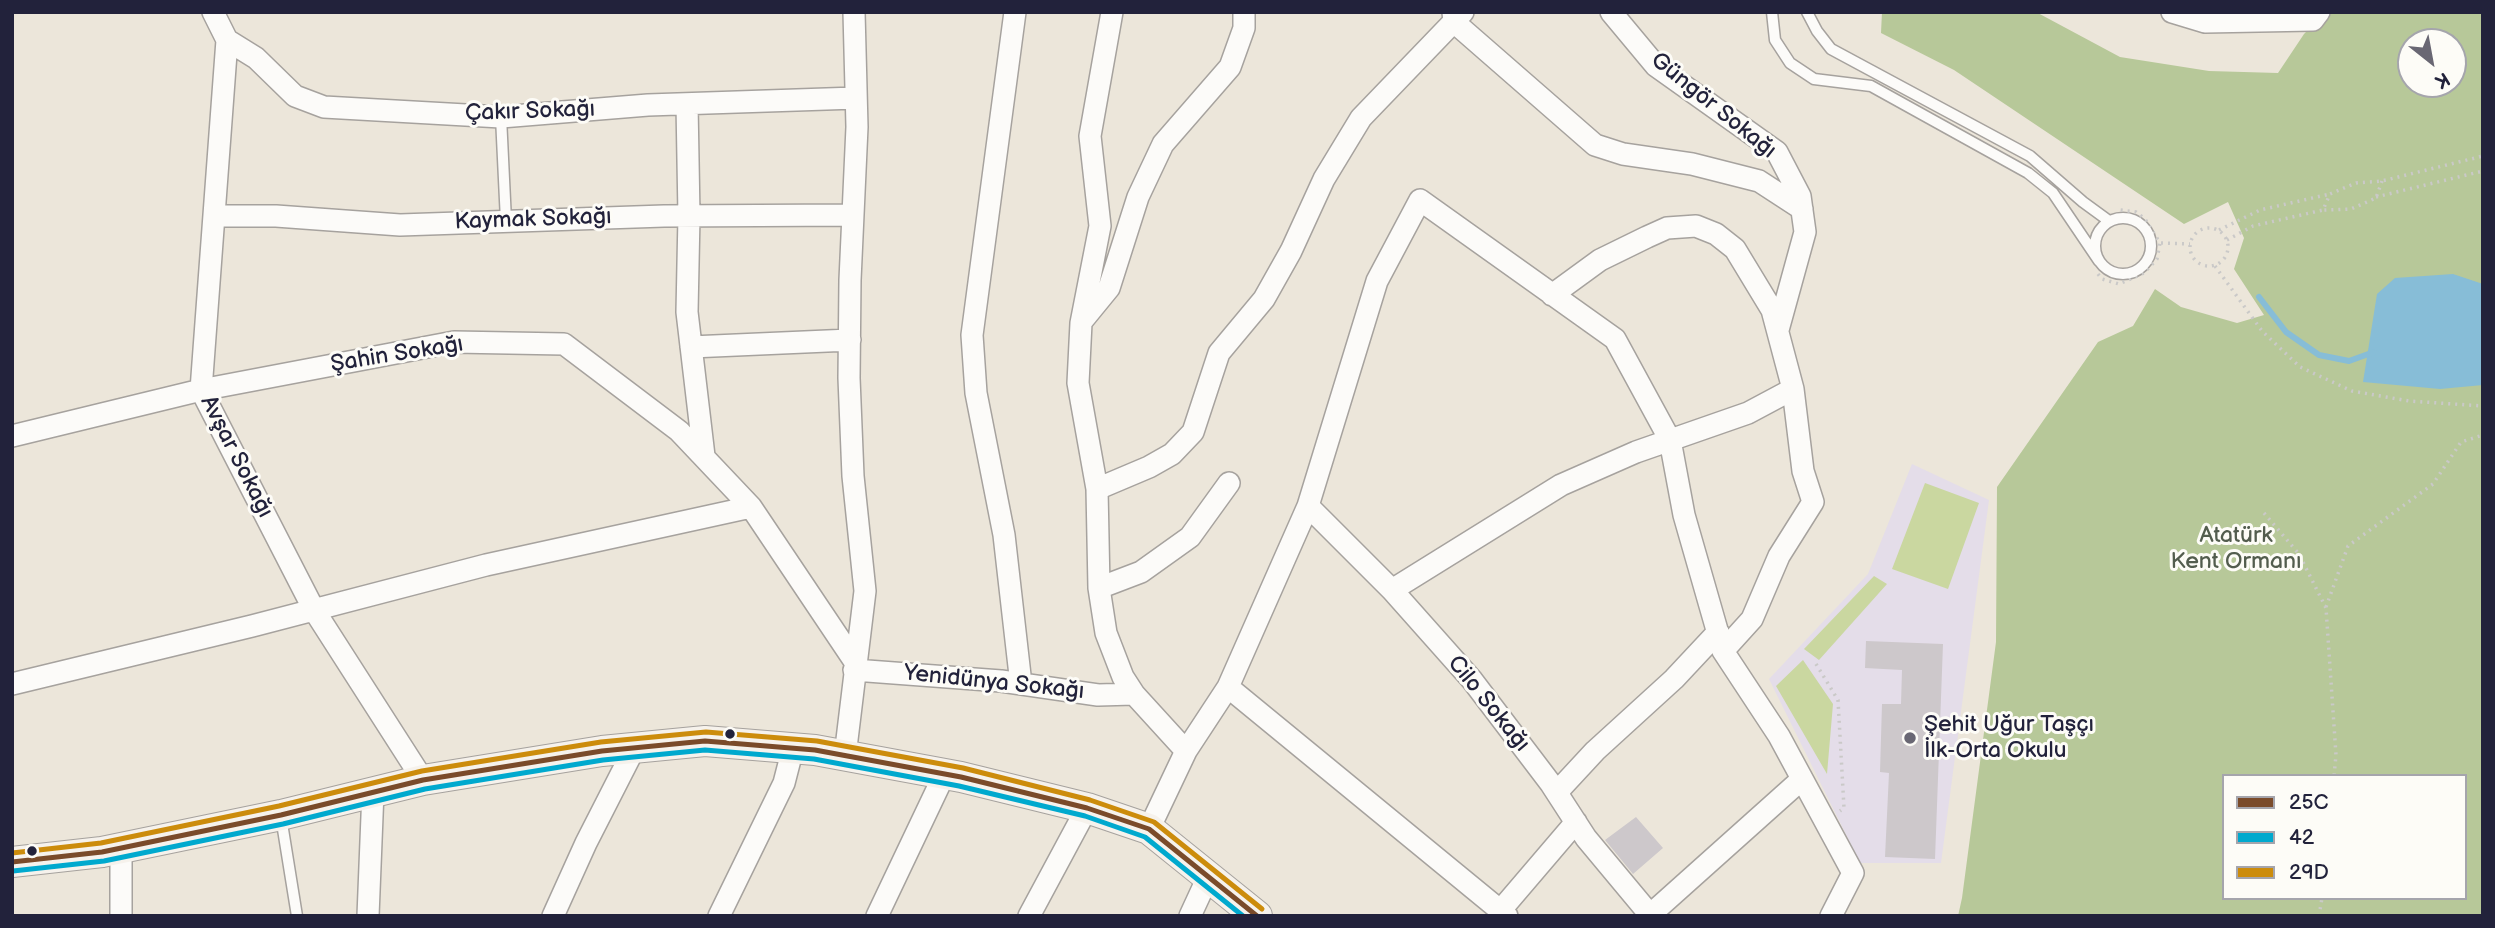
<!DOCTYPE html>
<html>
<head>
<meta charset="utf-8">
<style>
	body { margin:0 }
	#map { position:relative; width:2495px; height:928px; overflow:hidden; background:#ece6da; font-family:"Balsamiq Sans",sans-serif }
	canvas { display:block }
	.frame { position:absolute; inset:0; border:14px solid #22223b; pointer-events:none }
	.legend { position:absolute; left:2222px; top:774px; width:245px; height:126px; box-sizing:border-box; background:#fdfcf7; border:2px solid #a5a5ac; margin:0; padding:9px 12px; list-style:none; font-size:21px; color:#22223b }
	.legend li { display:flex; align-items:center; gap:14px; height:35px }
	.legend b { width:35px; border:2px solid #a5a5ac }
	.north { position:absolute; left:2397px; top:28px; width:70px; height:70px; box-sizing:border-box; background:#fdfcf7; border:2px solid #a5a5ac; border-radius:50%; rotate:149deg; font-size:19px; font-weight:700; line-height:28px; text-align:center; color:#22223b }
	.north::after { content:''; display:block; margin:auto; width:24px; height:32px; background:#696773; clip-path:polygon(50% 0,100% 100%,50% 72%,0 100%) }
</style>
</head>
<body>
<div id="map">
<canvas width="2495" height="928"></canvas>
<div class="frame"></div>
<ul class="legend">
<li><b style="height:9px;background:#7a4b2a"></b>25C</li>
<li><b style="height:9px;background:#00a9ce"></b>42</li>
<li><b style="height:9px;background:#cc8c0c"></b>29D</li>
</ul>
<div class="north">K</div>
</div>
<script>
const ctx = document.querySelector('canvas').getContext('2d');
ctx.lineJoin = 'round';
function paint(path, color) { ctx.fillStyle = color; ctx.fill(path, 'evenodd'); }
const poly = rows => new Path2D(rows.map(r => 'M' + r).join(''));
function trace(path, color, width, dash) { ctx.strokeStyle = color; ctx.lineWidth = width; ctx.lineCap = dash ? 'butt' : 'round'; ctx.setLineDash(dash || []); ctx.stroke(path); }
function drawText(font, color, halo, rows, align = 'center') {
  ctx.font = font + ' "Balsamiq Sans",sans-serif'; ctx.lineWidth = 6; ctx.setLineDash([]); ctx.textBaseline = 'middle'; ctx.strokeStyle = halo; ctx.fillStyle = color; for (const [text, x, y, turn = 0] of rows) {
    ctx.save(); ctx.translate(x, y); ctx.rotate((+turn || 0) * Math.PI / 180); ctx.textAlign = isNaN(turn) ? turn : align; if (halo) ctx.strokeText(text, 0, 0); ctx.fillText(text, 0, 0); ctx.restore();
  }
}
paint(poly([
	[1912,464,1989,500,1941,863,1860,863,1769,679,1868,574]
]), '#e4dde9');
paint(poly([
	[1925,483,1979,503,1948,589,1892,569],
	[1874,576,1887,584,1819,660,1804,649],
	[1803,660,1833,704,1827,774,1776,686]
]), '#cad7a0');
paint(poly([
	[1882,12,2036,12,2120,57,2209,71,2278,73,2304,34,2326,12,2483,12,2483,916,1958,916,1962,898,1996,642,1997,487,2098,342,2133,326,2155,289,2181,307,2237,323,2264,315,2234,269,2244,238,2228,202,2184,224,1954,70,1881,33],
	[2411,42,2453,42,2453,84,2411,84],
	[2224,776,2465,776,2465,898,2224,898]
]), '#b7c899');
paint(poly([
	[2453,274,2483,284,2483,385,2440,389,2363,382,2377,294,2395,278]
]), '#87bdd7');
trace(poly([
	[2259,297,2286,332,2319,355,2349,361,2374,352]
]), '#87bdd7', 6);
paint(poly([
	[1866,641,1943,644,1935,859,1885,857,1889,773,1880,772,1882,704,1901,704,1902,670,1865,668],
	[1636,817,1663,848,1633,874,1605,840]
]), '#cdc8cb');
const lane = poly([
	[1772,12,1775,40,1790,63,1814,79,1871,86,2028,173,2053,193,2099,261],
	[1807,12,1817,31,1831,49,2030,156,2083,202,2109,221],
	[501,117,506,221],
	'2095 246a28 28 0 1 1 56 0a28 28 0 1 1-56 0Z',
	[281,817,297,916]
]);
const street = poly([
	[213,12,227,40,201,390,314,610,423,780],
	[1015,12,972,335,976,393,1004,535,1021,684],
	[1453,12,1454,22,1595,145,1623,154,1692,164,1759,181,1802,209],
	[1463,12,1361,118,1324,179,1291,251,1264,299,1219,353,1193,432,1172,454,1149,467,1097,489,1099,588,1106,633,1123,677,1134,694,1186,751,1228,687,1507,916],
	[1611,12,1656,66,1777,152,1800,196,1805,232,1778,330],
	[2172,12,2205,22,2313,20,2319,12],
	[227,40,256,58,295,96,324,107,501,117,648,105,856,98],
	[687,104,689,216,687,312,704,456],
	[214,216,276,216,400,225,664,216,853,215],
	[1082,321,1109,288,1138,197,1163,144,1230,67,1244,28,1244,12],
	[691,347,850,340],
	[12,436,201,390,454,342,564,344,679,431,751,507,855,662],
	[1097,489,1078,383,1081,323,1100,226,1090,136,1112,12],
	[1308,506,1392,590,1472,680,1551,784,1586,838,1651,916],
	[1099,588,1141,572,1190,537,1229,483],
	[1392,590,1561,485,1636,452,1748,413,1793,389,1772,310,1735,249,1716,234,1696,226,1667,228,1647,237,1600,260,1552,295],
	[1723,651,1752,619,1779,556,1813,502,1803,471,1793,389],
	[854,670,1001,681,1098,695,1134,694],
	[12,684,252,626,486,565,751,507],
	[1228,687,1308,506,1377,281,1420,200,1615,339,1670,440,1684,515,1723,651,1779,736,1853,873,1831,916],
	[845,756,865,591,853,476,849,378,850,280,857,127,854,12],
	[1557,792,1595,751,1674,679,1718,632],
	[1149,829,1186,751],
	[1500,911,1576,822],
	[1650,915,1802,779],
	[121,916,121,847],
	[368,916,373,791],
	[553,916,586,843,635,747],
	[719,916,784,783,793,748],
	[877,916,945,773],
	[1029,916,1087,808],
	[1190,916,1208,877]
]);
const secondary = poly([
	[12,862,102,852,281,815,423,780,602,751,705,741,815,750,961,777,1087,808,1149,829,1257,916]
]);
trace(lane, '#a6a29e', 13);
trace(street, '#a6a29e', 24);
trace(secondary, '#a6a29e', 32);
trace(poly([
	[2382,181,2376,198,2351,209,2323,210,2330,194,2356,183,2382,181,2483,156],
	[2376,197,2483,171],
	'2190 247a19 19 0 1 1 38 0a19 19 0 1 1-38 0Z',
	[2219,230,2260,210,2330,194],
	[2227,240,2253,226,2323,210],
	[2161,243,2190,244],
	[2215,266,2262,331,2300,367,2352,391,2409,401,2483,406],
	[2098,274,2102,279,2119,284,2144,273,2157,259,2160,243,2145,219,2136,212,2120,210],
	[2264,513,2299,554,2326,608,2336,755,2334,776],
	[2326,607,2348,546,2433,484,2461,442,2483,435],
	[1816,664,1838,700,1844,808,1840,811],
	[2319,916,2322,898]
]), '#cac9c8', 3.5, [2, 5]);
trace(lane, '#fcfbf9', 10);
trace(street, '#fcfbf9', 21);
trace(secondary, '#f6f2ec', 30);
trace(poly([
	[12,862,102,852,281,815,423,780,602,751,705,741,815,750,961,777,1087,808,1149,829,1257,916]
]), '#7a4b2a', 5);
trace(poly([
	[13,871,104,861,283,824,425,789,603,760,705,750,814,759,959,786,1085,816,1145,837,1243,916]
]), '#00a9ce', 5);
trace(poly([
	[12,853,101,843,279,806,422,771,601,742,706,732,817,741,963,768,1090,800,1154,822,1262,909]
]), '#cc8c0c', 5);
for (const [x, y, r, color] of [
	[730,734,6,"#22223b"],
	[1910,738,7,"#696773"],
	[32,851,6,"#22223b"]
]) { const dot = new Path2D(); dot.arc(x, y, r, 0, 2 * Math.PI); ctx.fillStyle = color; ctx.fill(dot); trace(dot, '#fdfcf7', 2.5); }
drawText('23px', '#22223b', '#fdfcf7', [
	["Güngör Sokağı",1713,106,39],
	["Çakır Sokağı",530,112,-2],
	["Kaymak Sokağı",533,220,-2],
	["Şahin Sokağı",397,355,-9],
	["Avşar Sokağı",236,457,63],
	["Yenidünya Sokağı",994,683,6],
	["Cilo Sokağı",1488,704,51]
]);
drawText('23px', '#535d4e', '#fdfcf7', [
	["Atatürk",2236,536],
	["Kent Ormanı",2236,562]
]);
drawText('23px', '#22223b', '#fdfcf7', [
	["Şehit Uğur Taşçı",1924,725],
	["İlk-Orta Okulu",1924,751]
], 'left');
</script>
</body>
</html>
